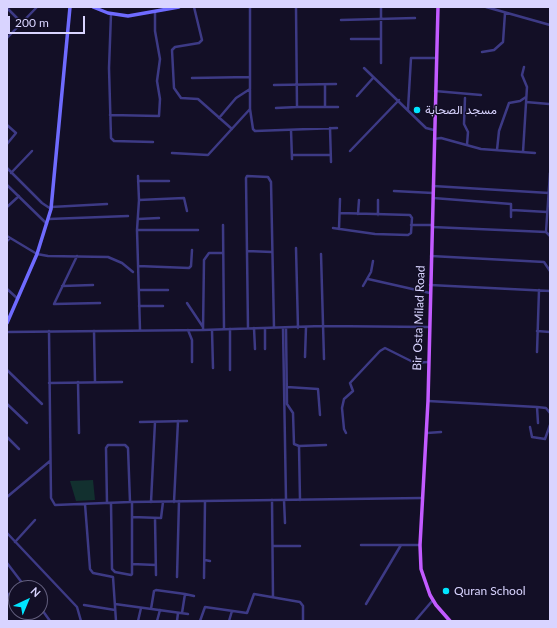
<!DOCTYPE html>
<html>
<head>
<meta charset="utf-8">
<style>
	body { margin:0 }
	#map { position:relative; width:557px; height:628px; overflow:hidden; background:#130f26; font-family:Lato,sans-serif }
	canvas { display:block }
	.frame { position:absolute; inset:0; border:8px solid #d9d4ff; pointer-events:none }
	.north { position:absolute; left:8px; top:580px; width:40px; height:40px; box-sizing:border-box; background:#130f26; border:1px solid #625e7d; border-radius:50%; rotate:44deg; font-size:11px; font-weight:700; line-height:16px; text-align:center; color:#d9d4ff }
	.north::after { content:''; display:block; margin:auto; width:14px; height:18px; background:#00e5ff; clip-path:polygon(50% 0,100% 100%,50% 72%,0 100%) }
	.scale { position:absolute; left:8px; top:16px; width:77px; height:18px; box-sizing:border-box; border:2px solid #d9d4ff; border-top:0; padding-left:5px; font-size:12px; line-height:14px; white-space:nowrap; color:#d9d4ff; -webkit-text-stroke:3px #130f26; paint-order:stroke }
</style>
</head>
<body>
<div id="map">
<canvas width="557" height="628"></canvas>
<div class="frame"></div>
<div class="north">N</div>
<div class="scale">200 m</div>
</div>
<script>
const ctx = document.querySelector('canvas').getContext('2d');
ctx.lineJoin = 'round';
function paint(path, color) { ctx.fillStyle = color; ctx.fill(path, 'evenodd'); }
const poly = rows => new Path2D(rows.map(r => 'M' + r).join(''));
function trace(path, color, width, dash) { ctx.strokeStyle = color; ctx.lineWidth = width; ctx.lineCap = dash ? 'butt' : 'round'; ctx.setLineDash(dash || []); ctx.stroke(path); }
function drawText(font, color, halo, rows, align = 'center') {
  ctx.font = font + ' Lato,Vazirmatn,sans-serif'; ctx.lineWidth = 3; ctx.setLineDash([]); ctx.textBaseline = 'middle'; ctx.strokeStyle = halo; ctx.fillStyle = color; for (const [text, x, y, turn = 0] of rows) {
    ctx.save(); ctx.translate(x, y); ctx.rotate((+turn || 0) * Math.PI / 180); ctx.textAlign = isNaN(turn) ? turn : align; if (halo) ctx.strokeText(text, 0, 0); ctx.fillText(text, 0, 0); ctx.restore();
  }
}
paint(poly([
	[93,480,95,500,76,501,70,481]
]), '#12302f');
trace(poly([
	[194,7,202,40,199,43,175,47,172,50,174,88,181,98,198,99,232,129],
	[250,7,250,109,253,129,255,131,337,128],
	[296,7,297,107,338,107],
	[486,7,550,25],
	[7,8,22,23],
	[111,14,109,68,111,138,114,141,153,142],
	[341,20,415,18],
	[7,38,37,7],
	[351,39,381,39],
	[482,52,494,50,503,42,505,13],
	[381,63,381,7],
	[364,68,426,128,434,130],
	[192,78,250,77],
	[274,85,336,84],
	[325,85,325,107],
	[435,91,481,95],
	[357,96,373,78],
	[465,98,464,124,468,132,467,145],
	[526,102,549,104],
	[276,108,297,107],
	[408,109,411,58,437,58],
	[110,115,159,116,160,99,157,81,160,59,155,31,155,12],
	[219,118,236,98,250,89],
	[7,125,16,133,7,144],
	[330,128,331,162],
	[291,130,292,159],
	[434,139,441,138,481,149,535,153],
	[497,150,499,131,509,103,520,101,526,97],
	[350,151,399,100],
	[523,152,527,87,522,75,524,67],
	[172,153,208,155,250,109],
	[292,155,330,155],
	[7,168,42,203,51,209],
	[11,173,32,151],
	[138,176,139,200],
	[138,181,169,181],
	[7,185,47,224],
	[433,186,549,193],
	[394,191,433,193],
	[433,198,511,204,511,217],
	[7,207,19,196],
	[51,207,107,204],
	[512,210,547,212],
	[358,214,359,200],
	[378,215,378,200],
	[49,219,128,216],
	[138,219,159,218],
	[223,225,224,329],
	[411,225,432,225],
	[432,227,546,232,550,173],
	[333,228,375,234,408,235,411,233,412,218,410,215,340,213],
	[339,229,340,199],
	[137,230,198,230],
	[546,232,550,236],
	[7,236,37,254,48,256,108,257,122,263,133,272],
	[7,241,10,238],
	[296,248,298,328],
	[247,251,272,252],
	[321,254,324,359],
	[77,256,54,304,100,303],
	[431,256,544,262,550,271],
	[138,266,189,268,191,266,192,250],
	[368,279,430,293],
	[430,285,550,291],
	[62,286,93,285],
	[363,286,371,272,373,261],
	[7,289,18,299],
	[139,290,168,290],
	[187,303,203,327],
	[139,306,163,306],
	[248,328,246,178,247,176,268,177,271,182,274,328],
	[254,328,255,349],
	[283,328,286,500],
	[286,328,287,404,293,413,294,444,299,446],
	[140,330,137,230,139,200,184,198,187,211],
	[188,330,192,340,192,362],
	[203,330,204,260,209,253,223,253],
	[212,330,213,368],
	[49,331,51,498,55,505,130,502,422,498],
	[94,331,95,382],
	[537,331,550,332],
	[7,332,203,330,322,326,429,327],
	[265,349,265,328],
	[537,352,539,290],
	[305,357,306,327],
	[7,370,42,404],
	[230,370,230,329],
	[78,382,79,433],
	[49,383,122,382],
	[287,387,318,389,320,415],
	[428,401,537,407,546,408,550,413],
	[7,404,27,423],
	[537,407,538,423],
	[140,422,187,421],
	[530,427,532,437,545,439,550,425],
	[346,433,344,429,342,408,344,399,353,391,350,383,380,351,385,348,415,363,428,362],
	[427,433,441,432],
	[7,437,19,449],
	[7,497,50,461],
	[272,500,273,597],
	[284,500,285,523],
	[300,500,299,446,326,445],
	[151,502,155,422],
	[174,502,178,421],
	[107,503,106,448,108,445,125,445,128,448,130,502],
	[111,503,112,569,115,572,131,575,132,574,132,502],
	[85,504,90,569,93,573,113,577,116,621],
	[132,517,161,518,163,502],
	[155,518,156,575],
	[7,533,77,607,81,621],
	[15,542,35,520],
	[361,545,420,545],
	[273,546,300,546],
	[205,560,210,561],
	[7,563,26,588],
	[132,564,156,565],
	[177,577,179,501],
	[204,578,205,501],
	[7,593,16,605],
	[185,594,194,596],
	[115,604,188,614],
	[366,604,401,545],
	[84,605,115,610],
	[40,607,50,621],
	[151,609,154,591,156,590,185,594,182,613],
	[21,612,28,621],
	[138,621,141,608],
	[157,621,160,610],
	[177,621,178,613],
	[200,621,205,607,247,613,254,594,300,602,303,606,303,621],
	[229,621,232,611],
	[415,621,433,600]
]), '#3d3a85', 2.5);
trace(poly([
	[93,7,108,13,128,16,179,7],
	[7,323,37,254,51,209,70,7]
]), '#6f6bff', 3.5);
trace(poly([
	[438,7,428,401,420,545,421,569,430,595,436,605,450,621]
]), '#c25bff', 3.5);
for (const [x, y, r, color] of [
	[417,110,4,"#00e5ff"],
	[446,591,4,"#00e5ff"]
]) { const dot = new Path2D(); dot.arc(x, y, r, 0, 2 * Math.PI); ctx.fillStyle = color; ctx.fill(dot); trace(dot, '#130f26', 1.5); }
drawText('12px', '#d9d4ff', '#130f26', [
	["مسجد الصحابة",425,110],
	["Quran School",454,591]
], 'left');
drawText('12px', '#d9d4ff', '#130f26', [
	["Bir Osta Milad Road",419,318,-88]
]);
</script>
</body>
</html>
